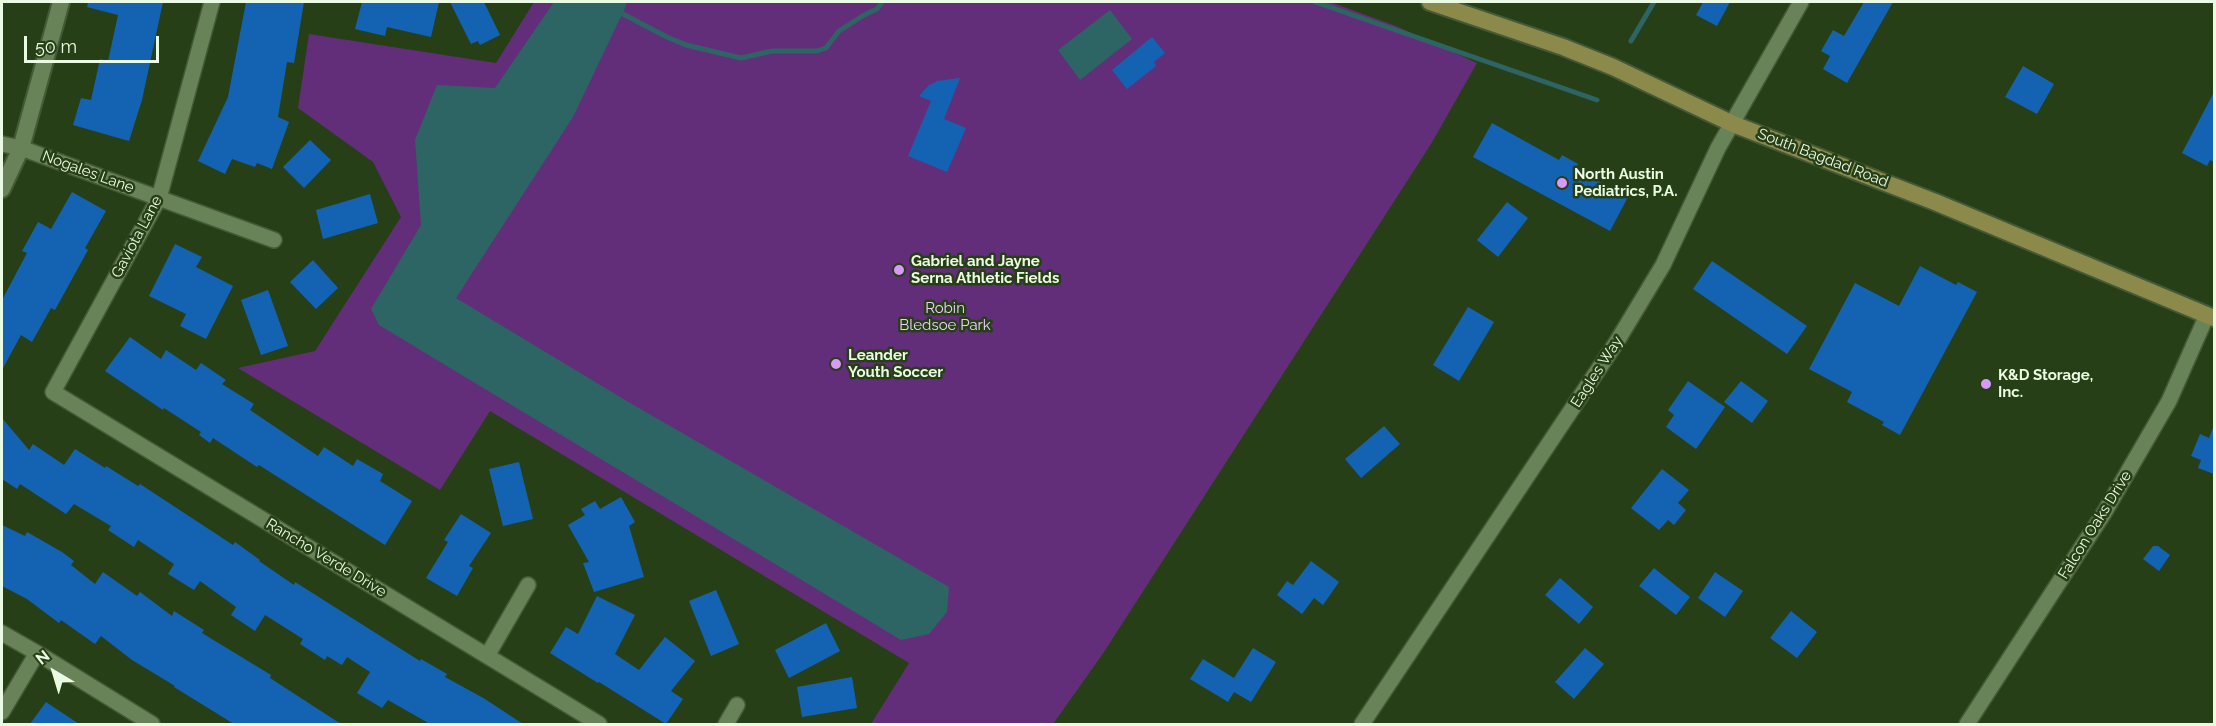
<!DOCTYPE html>
<html>
<head>
<meta charset="utf-8">
<style>
	body { margin:0 }
	#map { position:relative; width:2216px; height:726px; overflow:hidden; background:#273f16; font-family:Raleway,sans-serif }
	canvas { display:block }
	.frame { position:absolute; inset:0; border:3px solid #ebfae2; pointer-events:none }
	.north { position:absolute; left:24px; top:642px; width:60px; height:60px; -webkit-text-stroke:4px #273f16; paint-order:stroke; rotate:322deg; font-size:16px; font-weight:700; line-height:24px; text-align:center; color:#ebfae2 }
	.north::after { content:''; display:block; margin:auto; width:21px; height:27px; background:#ebfae2; clip-path:polygon(50% 0,100% 100%,50% 72%,0 100%) }
	.scale { position:absolute; left:24px; top:36px; width:135px; height:27px; box-sizing:border-box; border:3px solid #ebfae2; border-top:0; padding-left:8px; font-size:18px; line-height:21px; white-space:nowrap; color:#ebfae2; -webkit-text-stroke:4px #273f16; paint-order:stroke }
</style>
</head>
<body>
<div id="map">
<canvas width="2216" height="726"></canvas>
<div class="frame"></div>
<div class="north">N</div>
<div class="scale">50 m</div>
</div>
<script>
const ctx = document.querySelector('canvas').getContext('2d');
ctx.lineJoin = 'round';
function paint(path, color) { ctx.fillStyle = color; ctx.fill(path, 'evenodd'); }
const poly = rows => new Path2D(rows.map(r => 'M' + r).join(''));
function trace(path, color, width, dash) { ctx.strokeStyle = color; ctx.lineWidth = width; ctx.lineCap = dash ? 'butt' : 'round'; ctx.setLineDash(dash || []); ctx.stroke(path); }
function drawText(font, color, halo, rows, align = 'center') {
  ctx.font = font + ' Raleway,sans-serif'; ctx.lineWidth = 5; ctx.setLineDash([]); ctx.textBaseline = 'middle'; ctx.strokeStyle = halo; ctx.fillStyle = color; for (const [text, x, y, turn = 0] of rows) {
    ctx.save(); ctx.translate(x, y); ctx.rotate((+turn || 0) * Math.PI / 180); ctx.textAlign = isNaN(turn) ? turn : align; if (halo) ctx.strokeText(text, 0, 0); ctx.fillText(text, 0, 0); ctx.restore();
  }
}
paint(poly([
	[534,2,1330,2,1396,26,1477,63,1431,144,1104,652,1053,724,871,724,909,663,490,411,440,490,238,368,315,351,401,217,373,162,298,108,309,34,496,63]
]), '#622e79');
paint(poly([
	[554,2,626,2,626,6,573,117,456,298,625,400,949,587,947,612,929,634,901,640,379,325,371,309,421,225,415,140,437,85,495,88],
	[1110,10,1132,39,1080,80,1058,50]
]), '#2d6564');
trace(poly([
	[1315,2,1597,100],
	[623,14,667,37,686,45,741,58,772,51,817,51,826,48,839,31,864,15,877,9,882,2],
	[1631,41,1654,2]
]), '#2d6564', 5);
paint(poly([
	[88,2,163,2,142,100,129,141,73,125,81,98,91,100,100,59,108,61,118,15,87,7],
	[246,2,304,2,294,63,287,62,278,117,289,122,272,169,257,163,255,167,232,159,225,174,198,161,228,97],
	[362,2,439,2,431,37,387,27,385,36,355,29],
	[450,2,484,2,500,35,480,45,478,41,471,44],
	[1703,2,1730,2,1717,26,1696,15],
	[1864,2,1893,2,1847,83,1823,69,1830,56,1821,51,1833,30,1844,36],
	[1152,37,1165,53,1154,62,1156,66,1127,89,1112,70],
	[2023,66,2054,84,2037,114,2005,97],
	[960,78,944,119,966,128,947,172,908,156,931,101,919,96,928,86,937,81],
	[2214,92,2214,162,2210,160,2207,166,2182,153],
	[1492,123,1559,160,1562,155,1578,164,1576,169,1628,197,1610,231,1473,157],
	[310,140,331,160,304,188,283,167],
	[72,192,106,211,85,248,88,250,55,310,51,308,32,342,21,335,2,370,2,300,27,253,22,251,38,222,51,229],
	[370,194,378,223,323,239,316,210],
	[1507,202,1528,218,1498,257,1477,240],
	[175,244,202,257,196,267,233,286,206,339,180,326,186,314,149,296],
	[313,260,338,288,316,309,290,282],
	[1712,261,1807,326,1787,354,1693,289],
	[1920,266,1956,285,1958,282,1977,292,1900,435,1882,425,1884,422,1847,402,1852,392,1809,369,1855,283,1899,306],
	[268,290,288,346,261,355,241,300],
	[1468,307,1494,322,1459,381,1433,365],
	[130,337,161,359,166,350,196,370,201,363,226,380,222,384,254,404,250,410,318,456,324,447,353,466,357,459,383,474,380,481,412,501,385,545,259,465,257,467,213,438,210,443,199,435,201,432,164,408,163,410,105,371],
	[1688,381,1725,407,1696,449,1666,427,1674,415,1668,410],
	[1741,381,1768,401,1752,423,1724,402],
	[2,418,29,450,33,444,64,465,75,449,105,468,106,466,138,486,140,484,233,545,235,542,260,560,259,561,294,585,295,582,420,661,421,659,447,674,445,677,485,699,523,724,430,724,388,700,382,708,357,693,370,672,347,657,342,665,327,656,325,660,300,644,303,639,265,615,255,631,231,615,236,607,200,581,194,590,168,574,174,564,138,540,134,547,108,530,111,526,74,504,66,514,20,484,17,489,2,479],
	[1384,426,1400,444,1361,478,1345,459],
	[2213,428,2214,428,2214,474,2198,468,2201,460,2191,456,2200,434,2209,438],
	[519,462,533,519,503,526,489,469],
	[1662,469,1689,490,1678,503,1686,510,1674,525,1668,520,1659,530,1631,508],
	[621,497,635,522,629,526,644,577,594,592,583,563,589,562,568,525,585,515,581,509,595,501,600,509],
	[461,514,491,533,469,566,473,568,457,596,426,578,448,542,444,540],
	[2,525,25,536,27,532,62,552,74,561,71,565,95,584,103,572,137,596,140,592,172,616,174,611,204,630,202,633,271,675,270,678,341,724,234,724,174,687,175,686,132,660,101,636,95,644,61,620,59,623,27,599,2,586],
	[2153,546,2158,546,2170,555,2159,571,2143,559],
	[1311,561,1339,582,1323,605,1314,598,1302,614,1277,595,1287,581,1293,585],
	[1654,568,1690,597,1676,615,1639,586],
	[1715,572,1743,591,1725,617,1698,598],
	[1560,578,1593,607,1579,624,1545,595],
	[716,590,739,644,711,656,689,601],
	[597,596,635,615,615,654,639,670,665,637,695,661,671,691,683,699,666,724,599,682,598,683,550,653,566,627,578,634],
	[1791,611,1817,632,1797,658,1770,638],
	[826,623,840,651,789,678,775,650],
	[1253,648,1276,662,1251,702,1234,692,1228,702,1190,679,1203,659,1234,678],
	[1585,648,1604,664,1574,699,1555,682],
	[852,677,857,708,802,717,797,687],
	[46,702,79,724,30,724]
]), '#1463b3');
const minor = poly([
	[212,2,159,198,53,392,599,724],
	[2,144,21,148,274,240],
	[2,633,37,653,152,724],
	[487,656,528,585],
	[2,712,37,653],
	[726,724,737,705],
	[1362,724,1616,343,1663,265,1718,148,1801,2],
	[1967,724,2104,513,2169,401,2207,315]
]);
const tertiary = poly([
	[2,189,21,148,61,2]
]);
const secondary = poly([
	[1430,2,1563,47,1613,67,1733,124,1935,202,2214,318]
]);
trace(minor, '#445936', 18);
trace(tertiary, '#445936', 20);
trace(secondary, '#445936', 20);
trace(minor, '#688357', 15);
trace(tertiary, '#688357', 16);
trace(secondary, '#8b8a4b', 16);
for (const [x, y, r, color] of [
	[1562,183,6,"#d89af8"],
	[899,270,6,"#d89af8"],
	[836,364,6,"#d89af8"],
	[1986,384,6,"#d89af8"]
]) { const dot = new Path2D(); dot.arc(x, y, r, 0, 2 * Math.PI); ctx.fillStyle = color; ctx.fill(dot); trace(dot, '#273f16', 2); }
drawText('15px', '#ebfae2', '#273f16', [
	["South Bagdad Road",1823,158,21],
	["Nogales Lane",88,172,20],
	["Gaviota Lane",137,237,-62],
	["Eagles Way",1597,372,-57],
	["Falcon Oaks Drive",2095,525,-58],
	["Rancho Verde Drive",326,558,31]
]);
drawText('bold 15px', '#ebfae2', '#273f16', [
	["North Austin",1574,174],
	["Pediatrics, P.A.",1574,191],
	["Gabriel and Jayne",911,261],
	["Serna Athletic Fields",911,278],
	["Leander",848,355],
	["Youth Soccer",848,372],
	["K&D Storage,",1998,375],
	["Inc.",1998,392]
], 'left');
drawText('15px', '#edcefd', '#273f16', [
	["Robin",945,308],
	["Bledsoe Park",945,325]
]);
</script>
</body>
</html>
